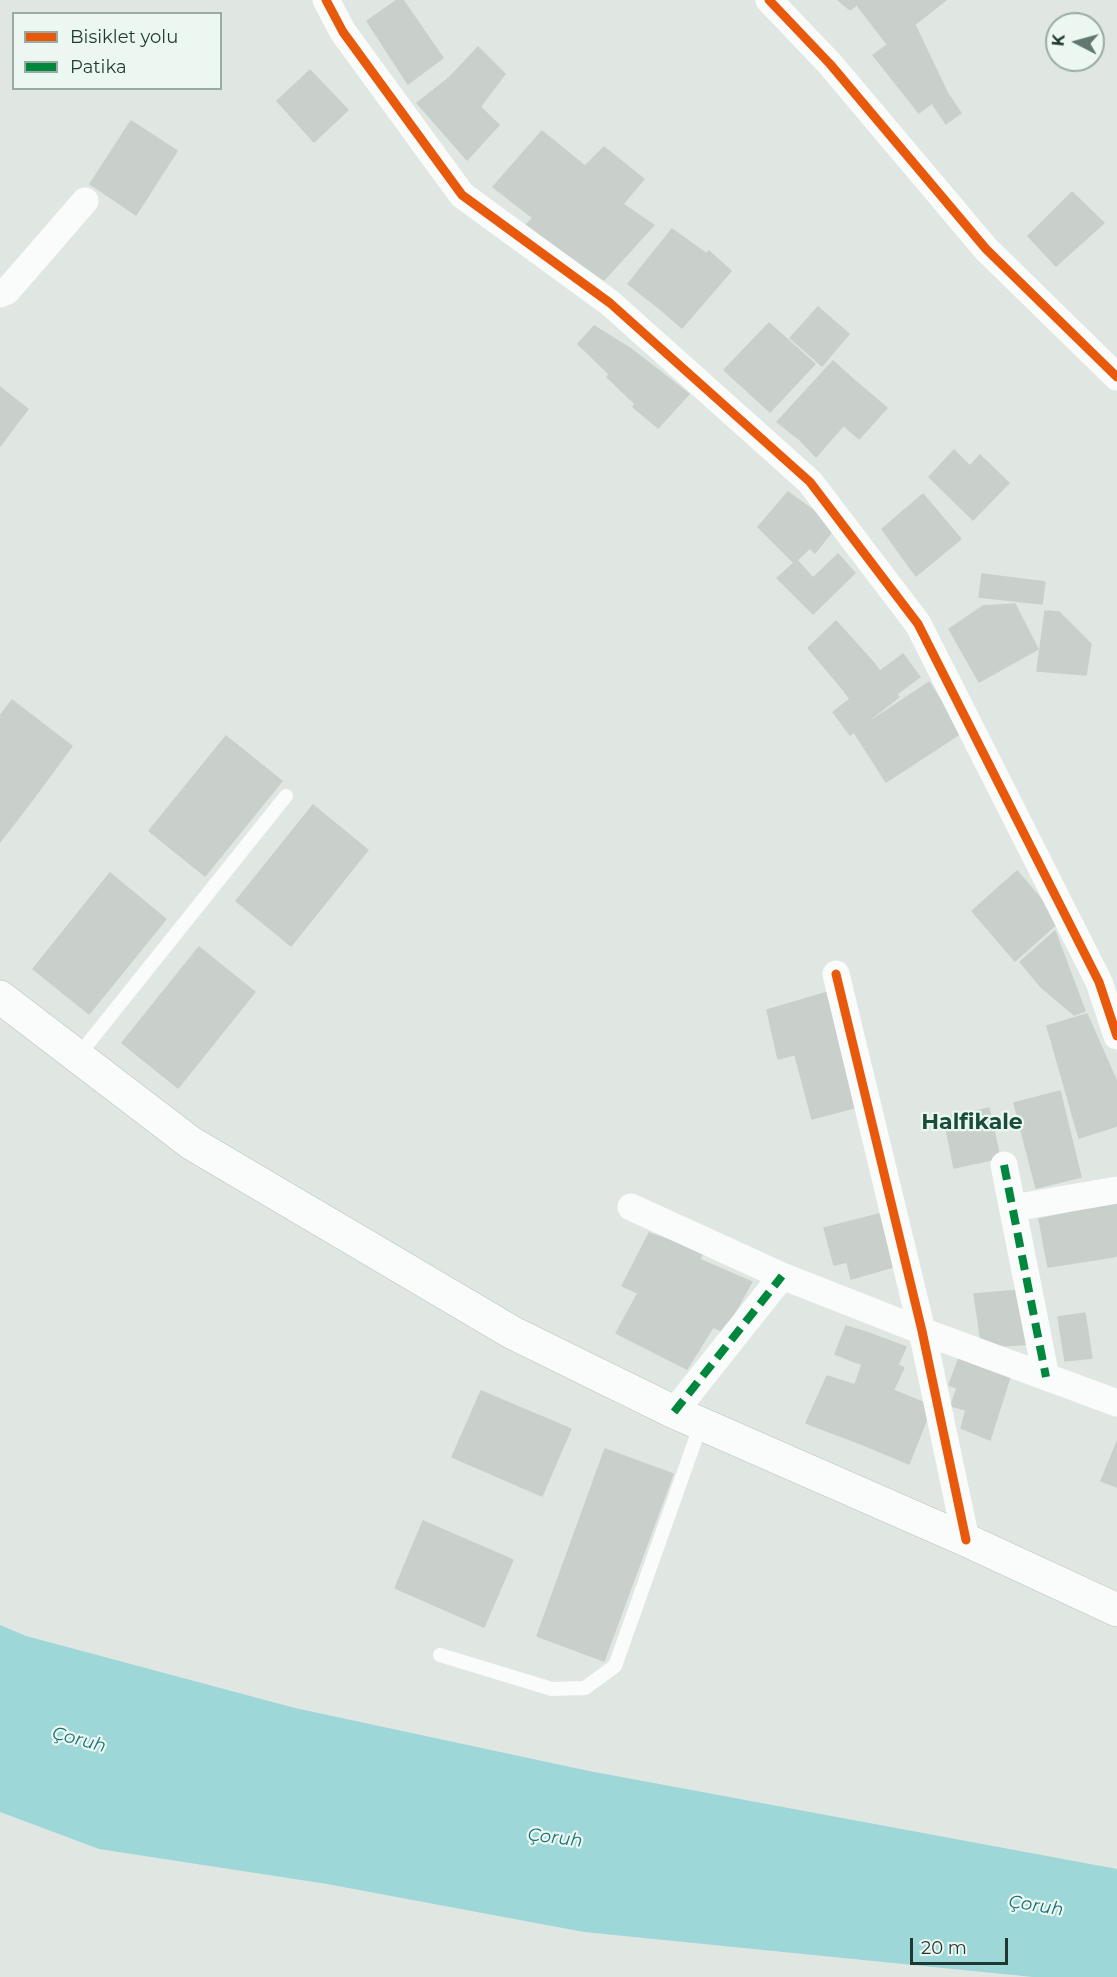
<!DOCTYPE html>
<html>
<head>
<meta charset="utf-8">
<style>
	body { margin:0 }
	#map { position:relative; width:1117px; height:1977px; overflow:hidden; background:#e0e7e3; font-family:Montserrat,sans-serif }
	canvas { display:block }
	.legend { position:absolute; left:12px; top:12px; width:210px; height:78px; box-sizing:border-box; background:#edf7f1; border:2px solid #9aaba4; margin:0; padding:8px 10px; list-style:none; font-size:18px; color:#1e3a30 }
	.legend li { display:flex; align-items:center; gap:12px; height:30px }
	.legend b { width:30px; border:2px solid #9aaba4 }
	.north { position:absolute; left:1045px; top:12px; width:60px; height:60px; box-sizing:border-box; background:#edf7f1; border:2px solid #9aaba4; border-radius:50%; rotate:276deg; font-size:16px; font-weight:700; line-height:24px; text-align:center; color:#1e3a30 }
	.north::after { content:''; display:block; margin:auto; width:21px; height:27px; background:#62776f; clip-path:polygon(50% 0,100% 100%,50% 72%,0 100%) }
	.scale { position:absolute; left:910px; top:1938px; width:98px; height:27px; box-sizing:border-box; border:3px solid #1e3a30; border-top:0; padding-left:8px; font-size:18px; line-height:21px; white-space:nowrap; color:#1e3a30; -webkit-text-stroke:4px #edf7f1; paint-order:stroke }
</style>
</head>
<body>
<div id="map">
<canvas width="1117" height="1977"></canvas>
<ul class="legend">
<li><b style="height:8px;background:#e8590c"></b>Bisiklet yolu</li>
<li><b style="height:8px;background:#00873e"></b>Patika</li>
</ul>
<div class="north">K</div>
<div class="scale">20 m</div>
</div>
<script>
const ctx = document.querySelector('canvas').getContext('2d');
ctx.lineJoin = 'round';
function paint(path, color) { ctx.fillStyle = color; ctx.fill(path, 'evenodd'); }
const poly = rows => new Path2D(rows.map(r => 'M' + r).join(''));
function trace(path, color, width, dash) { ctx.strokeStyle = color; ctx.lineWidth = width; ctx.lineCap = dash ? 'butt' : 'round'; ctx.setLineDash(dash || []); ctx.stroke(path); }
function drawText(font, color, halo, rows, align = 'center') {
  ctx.font = font + ' Montserrat,sans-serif'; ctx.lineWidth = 4.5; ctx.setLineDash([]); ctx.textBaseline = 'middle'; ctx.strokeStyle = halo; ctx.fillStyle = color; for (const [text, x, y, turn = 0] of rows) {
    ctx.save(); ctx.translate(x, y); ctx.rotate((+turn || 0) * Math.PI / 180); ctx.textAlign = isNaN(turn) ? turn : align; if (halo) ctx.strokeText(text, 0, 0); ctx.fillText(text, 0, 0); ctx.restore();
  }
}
paint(poly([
	[0,1625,26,1636,295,1708,589,1771,1117,1869,1117,1977,1033,1977,584,1932,327,1884,99,1849,0,1812]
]), '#9dd7d8');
const building = poly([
	[397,0,403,0,443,58,408,84,367,21,397,0],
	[838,0,863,0,850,10,838,0],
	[863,0,901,0,917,23,887,44,857,5,863,0],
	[901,0,946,0,917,23,901,0],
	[915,25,948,94,961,113,946,124,932,103,919,113,873,55,915,25],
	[478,47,505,74,480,107,450,77,478,47],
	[310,70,348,110,314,142,277,101,310,70],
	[450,77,499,125,467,160,417,103,450,77],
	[131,121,177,151,136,215,90,184,131,121],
	[542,131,585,166,533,218,493,187,542,131],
	[604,147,644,179,623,204,654,225,604,280,525,226,604,147],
	[1072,192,1104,223,1056,266,1028,236,1072,192],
	[672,229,707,254,660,309,628,284,672,229],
	[709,251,731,271,682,328,660,309,709,251],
	[818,307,849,334,822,366,790,338,818,307],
	[769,323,815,364,770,412,724,370,769,323],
	[594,326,631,349,609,374,578,344,594,326],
	[631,349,661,372,635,404,607,377,631,349],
	[833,361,853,379,800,440,777,422,833,361],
	[661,372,689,394,658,428,633,407,661,372],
	[853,379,887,408,859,439,825,409,853,379],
	[0,387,28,409,0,446,0,387],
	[825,409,843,426,816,457,800,440,825,409],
	[954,450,970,466,980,455,1009,483,973,520,929,477,954,450],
	[788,492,813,510,796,533,810,548,794,563,758,527,788,492],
	[923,494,961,539,916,576,882,529,923,494],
	[813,510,834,529,815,553,796,533,813,510],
	[838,554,855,573,813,614,777,578,797,560,813,578,838,554],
	[982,574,1045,582,1042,604,979,597,982,574],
	[1015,604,1038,649,979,682,949,629,983,606,1015,604],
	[1045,611,1059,612,1091,644,1086,675,1037,671,1045,611],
	[836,621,873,662,841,687,808,648,836,621],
	[903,654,920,677,897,694,880,671,903,654],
	[873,662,899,697,850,735,833,712,850,699,841,687,873,662],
	[929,682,961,733,886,782,854,732,929,682],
	[12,700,72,746,33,799,0,774,0,716,12,700],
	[226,736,282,781,205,876,149,831,226,736],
	[0,774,33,799,0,842,0,774],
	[313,805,368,850,291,946,236,901,313,805],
	[1017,871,1060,921,1015,961,972,911,1017,871],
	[110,873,166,919,89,1014,33,969,110,873],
	[1055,931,1085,1011,1074,1015,1042,988,1020,962,1055,931],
	[199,947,255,992,178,1088,122,1043,199,947],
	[828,992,840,1043,778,1059,767,1010,828,992],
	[1087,1014,1117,1082,1117,1126,1079,1138,1047,1026,1087,1014],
	[840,1043,857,1107,812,1119,795,1055,840,1043],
	[1060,1091,1081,1177,1036,1188,1014,1103,1060,1091],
	[989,1108,1000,1158,954,1168,944,1118,989,1108],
	[1117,1203,1117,1256,1113,1257,1100,1206,1117,1203],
	[1100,1206,1113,1257,1048,1267,1039,1219,1100,1206],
	[879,1214,893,1267,851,1279,847,1262,834,1265,824,1228,879,1214],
	[649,1233,703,1252,677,1310,622,1286,649,1233],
	[701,1260,752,1282,724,1332,677,1310,701,1260],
	[1021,1290,1030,1344,1003,1346,981,1341,974,1294,1021,1290],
	[638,1293,713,1327,687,1369,616,1333,638,1293],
	[1085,1313,1092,1358,1065,1361,1058,1317,1085,1313],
	[846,1326,866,1332,855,1362,835,1354,846,1326],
	[866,1332,906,1347,898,1365,904,1368,893,1391,883,1386,861,1444,806,1423,827,1376,855,1385,862,1364,855,1362,866,1332],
	[959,1358,1010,1377,990,1440,961,1428,966,1410,951,1406,957,1388,949,1385,959,1358],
	[883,1386,932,1406,909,1464,861,1444,883,1386],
	[481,1391,571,1429,542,1496,452,1457,481,1391],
	[1117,1442,1117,1487,1101,1481,1117,1442],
	[605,1449,673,1474,604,1661,537,1636,605,1449],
	[423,1521,513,1560,484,1627,395,1588,423,1521]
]);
paint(building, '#c9d0cc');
trace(building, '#c9d0cc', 1.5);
const secondary = poly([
	[0,997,191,1143,513,1333,674,1412,966,1540,1117,1610]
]);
trace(secondary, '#b9c4be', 34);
trace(poly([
	[78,1056,286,796],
	[440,1655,552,1689,585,1688,615,1666,701,1424]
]), '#fafbfb', 14);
trace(poly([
	[326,0,343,32,462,195,610,303,810,482,918,624,1099,982,1117,1036],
	[769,0,830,64,986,249,1117,377],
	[0,294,7,291,85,201],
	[836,974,922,1331,966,1540],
	[1004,1165,1046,1377],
	[631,1207,782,1276,922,1331,1117,1403],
	[1013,1208,1117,1190],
	[674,1412,782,1276]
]), '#fafbfb', 27);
trace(secondary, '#fafbfb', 33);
trace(poly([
	[1004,1165,1046,1377],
	[674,1412,782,1276]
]), '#00873e', 8, [15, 8]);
trace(poly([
	[326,0,343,32,462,195,610,303,810,482,918,624,1099,982,1117,1036],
	[769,0,830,64,986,249,1117,377],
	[836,974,922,1331,966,1540]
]), '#e8590c', 9);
drawText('italic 18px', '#15737a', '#edf7f1', [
	["Çoruh",79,1740,15],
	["Çoruh",555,1838,7],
	["Çoruh",1036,1906,9]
]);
drawText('bold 22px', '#194d3b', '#edf7f1', [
	["Halfikale",972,1123]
]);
</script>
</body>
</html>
